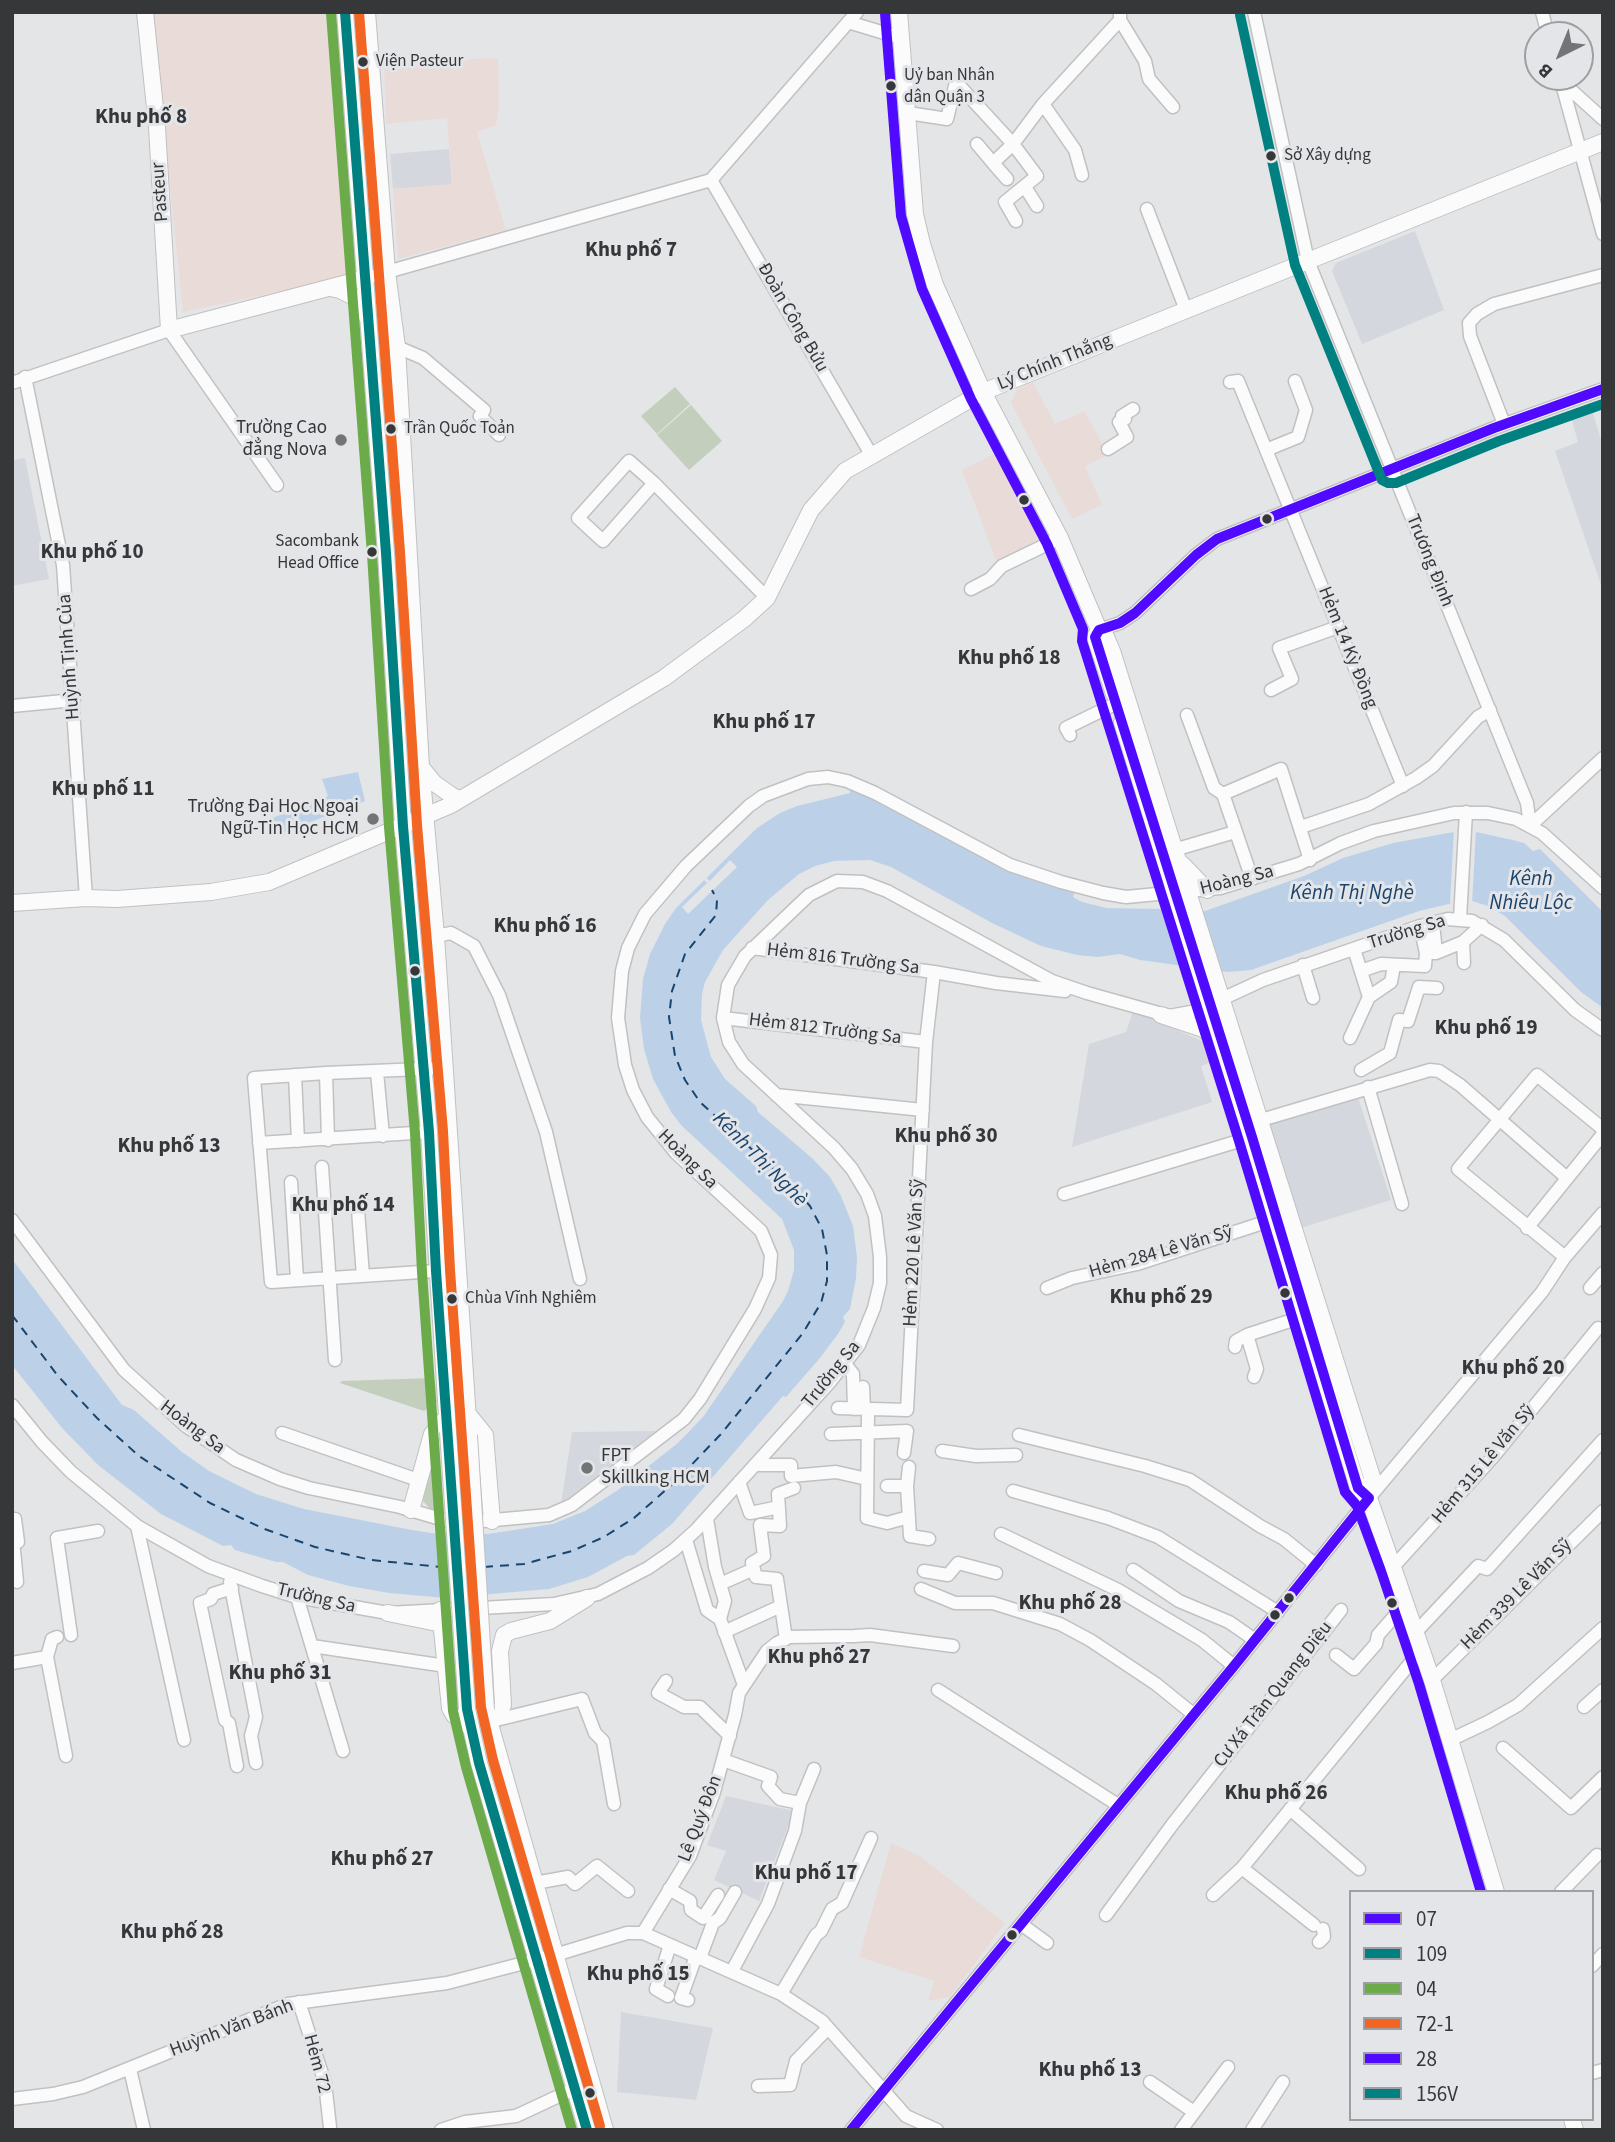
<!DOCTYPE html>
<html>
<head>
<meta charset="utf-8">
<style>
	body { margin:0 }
	#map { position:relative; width:1615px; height:2142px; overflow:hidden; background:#e4e5e7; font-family:"Source Sans 3",sans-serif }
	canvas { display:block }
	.frame { position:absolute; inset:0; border:14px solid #363738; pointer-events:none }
	.legend { position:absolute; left:1349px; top:1890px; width:245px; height:231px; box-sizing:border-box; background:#e3e5e8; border:2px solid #9e9fa2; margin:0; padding:9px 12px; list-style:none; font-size:21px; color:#363738 }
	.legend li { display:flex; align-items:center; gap:14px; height:35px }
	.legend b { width:35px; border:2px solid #9e9fa2 }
	.north { position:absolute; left:1524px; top:21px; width:70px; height:70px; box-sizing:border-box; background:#e3e5e8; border:2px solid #9e9fa2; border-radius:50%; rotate:223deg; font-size:19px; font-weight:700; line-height:28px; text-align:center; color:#363738 }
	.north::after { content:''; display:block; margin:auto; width:24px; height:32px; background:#737475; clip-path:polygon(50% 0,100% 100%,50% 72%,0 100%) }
</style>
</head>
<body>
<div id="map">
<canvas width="1615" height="2142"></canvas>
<div class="frame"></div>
<ul class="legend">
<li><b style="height:9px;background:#4f0aff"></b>07</li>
<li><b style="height:9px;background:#008080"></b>109</li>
<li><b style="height:9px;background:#6cab4a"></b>04</li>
<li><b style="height:9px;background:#f26522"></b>72-1</li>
<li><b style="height:9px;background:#4f0aff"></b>28</li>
<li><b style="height:9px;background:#008080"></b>156V</li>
</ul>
<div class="north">B</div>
</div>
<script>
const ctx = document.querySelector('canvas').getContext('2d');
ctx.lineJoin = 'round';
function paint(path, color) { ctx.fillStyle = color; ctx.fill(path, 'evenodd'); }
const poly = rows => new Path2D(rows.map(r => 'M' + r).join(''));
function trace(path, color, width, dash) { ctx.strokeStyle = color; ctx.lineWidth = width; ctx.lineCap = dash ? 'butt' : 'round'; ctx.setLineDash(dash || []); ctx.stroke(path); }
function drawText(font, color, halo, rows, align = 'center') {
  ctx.font = font + ' "Source Sans 3",sans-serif'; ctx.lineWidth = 6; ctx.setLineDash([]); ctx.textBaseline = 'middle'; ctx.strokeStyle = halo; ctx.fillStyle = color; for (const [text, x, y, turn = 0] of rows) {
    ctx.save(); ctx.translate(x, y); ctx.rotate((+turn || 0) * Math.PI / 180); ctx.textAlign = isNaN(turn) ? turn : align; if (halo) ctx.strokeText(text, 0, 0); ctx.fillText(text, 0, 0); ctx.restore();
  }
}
paint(poly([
	[449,149,452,185,393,189,390,154],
	[1415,231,1444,310,1362,344,1332,271,1336,263],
	[1591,406,1603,447,1601,585,1555,451,1578,442,1570,413],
	[25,458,49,579,12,586,12,460],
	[1133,1011,1173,1024,1175,1029,1204,1042,1211,1062,1201,1066,1212,1102,1072,1147,1089,1044,1126,1032],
	[1357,1094,1391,1200,1297,1229,1263,1122],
	[656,1431,561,1504,572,1432],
	[726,1796,794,1811,759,1901,714,1880,726,1851,707,1845],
	[621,2012,713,2028,696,2100,617,2092]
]), '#d5d7de');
paint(poly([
	[152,12,337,12,359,251,352,269,343,278,183,312],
	[498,58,499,106,496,125,477,132,506,230,398,259,393,189,452,184,447,118,386,124,384,63],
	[1033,382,1055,424,1085,411,1108,455,1085,466,1102,505,1072,519,1011,403,1017,389],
	[999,451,1045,541,997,563,962,470],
	[891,1843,920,1856,1005,1923,950,1997,928,2001,934,1981,859,1957]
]), '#e9dcd8');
paint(poly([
	[675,387,690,404,657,434,641,416],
	[691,405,722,441,689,470,657,435],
	[433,1378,435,1380,437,1402,424,1411,340,1383,342,1381],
	[436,1443,441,1514,434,1513,423,1501]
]), '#c4cebd');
paint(poly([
	[358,772,365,801,272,837,265,821,328,796,322,779],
	[849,787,990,862,1032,880,1074,893,1073,897,1082,902,1107,908,1162,909,1172,915,1205,911,1304,876,1343,858,1393,843,1454,832,1476,832,1513,840,1524,843,1533,851,1540,849,1603,912,1603,1008,1581,992,1505,916,1488,906,1472,901,1461,901,1419,911,1251,970,1228,972,1140,960,1120,954,1097,957,1077,955,1041,946,992,923,891,867,870,860,834,861,815,866,799,874,768,900,723,950,705,982,702,994,701,1020,711,1057,725,1079,756,1106,758,1112,813,1159,830,1177,841,1196,853,1226,857,1257,856,1278,850,1309,843,1317,845,1322,838,1334,820,1358,786,1397,783,1396,672,1524,634,1555,627,1556,588,1577,549,1589,445,1598,389,1593,349,1586,308,1575,283,1562,276,1562,235,1550,231,1545,223,1546,161,1514,98,1465,62,1428,12,1365,12,1259,122,1405,134,1410,182,1452,209,1471,256,1494,304,1509,412,1530,437,1534,488,1534,553,1524,585,1511,618,1490,678,1443,703,1417,783,1301,788,1291,794,1270,794,1250,782,1219,682,1126,671,1112,653,1079,644,1049,640,1018,643,979,650,954,665,924,676,908,757,828,780,813,797,806,850,793]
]), '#bcd1e8');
paint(poly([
	[1454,829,1476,829,1472,905,1450,903],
	[730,860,737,867,688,914,682,907,707,883,704,880,706,878,710,881]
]), '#e4e5e7');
trace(poly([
	[12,1315,58,1376,97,1418,139,1456,210,1503,262,1528,315,1547,371,1560,451,1568],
	[484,1567,524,1564,572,1551,604,1537,634,1518,676,1481,721,1434,803,1333,821,1303,827,1281,827,1255,822,1229,810,1206,793,1187,700,1102,685,1080,675,1056,669,1017,672,991,685,954,716,915,717,900,712,890]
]), '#19446e', 2, [9, 7]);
const minor = poly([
	[1254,12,1308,261,1527,803,1530,826],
	[1542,12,1548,35],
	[1120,20,1145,61,1149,79,1173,107],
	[848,22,901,38],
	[1560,77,1603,234],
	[1561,81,1603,119],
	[1043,104,1075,150,1082,175],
	[908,113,947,119,956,82,1013,144,1037,176,1005,202,1016,221],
	[977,144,993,163],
	[1007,179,993,163,1013,144,1043,104,1120,20,1120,12],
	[711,180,872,456],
	[1025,187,1037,206],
	[1147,209,1186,310],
	[366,278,711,180,857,12],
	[397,347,423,358,484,410,480,416,499,435],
	[25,377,63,565,86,898],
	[1230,382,1238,381,1403,786],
	[12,383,169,330,277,485],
	[1504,424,1470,336,1469,323,1477,314,1494,304,1603,275],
	[1108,449,1127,437,1119,422,1125,419,1122,416,1133,409],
	[1266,450,1298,437,1306,410,1295,381],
	[654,483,603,541,578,518,629,461,654,483,767,598],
	[971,589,990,579,1002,566,1060,538],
	[1099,630,1120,623,1135,613,1196,555,1217,539,1494,428,1603,389],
	[1271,690,1292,679,1279,648,1338,627],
	[12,706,74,700],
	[1187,715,1214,788,1223,794,1252,879],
	[1070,735,1066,728,1117,703],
	[1223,794,1281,769,1310,860],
	[1530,826,1603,758],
	[1301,827,1369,804,1416,778,1433,766,1478,717,1490,710],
	[1174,850,1235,832],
	[1460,919,1466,812],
	[1433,923,1436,953],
	[436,936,451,933,474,946,499,995,546,1132,580,1279],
	[1463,942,1464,963],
	[752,948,934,972],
	[1426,953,1436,953,1463,942,1482,925],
	[1303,965,1313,998],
	[1361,971,1381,964,1425,966,1426,953,1420,926],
	[1369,997,1391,982,1394,966],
	[723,1018,926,1042],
	[1350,1038,1369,997,1354,949],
	[1361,1070,1390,1053,1399,1020,1408,1021,1419,987,1437,988],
	[377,1072,383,1136],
	[326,1073,444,1068],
	[295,1075,298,1141],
	[1368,1087,1402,1204],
	[776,1095,923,1110],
	[1251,1123,1430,1070,1439,1071,1460,1085,1567,1178],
	[328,1140,326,1073,254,1078,271,1282,436,1271],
	[259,1143,429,1132],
	[322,1167,335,1360],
	[291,1182,297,1280],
	[1064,1194,1252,1137],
	[358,1210,363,1276],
	[12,1220,124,1370,186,1426,236,1460,280,1479,309,1488,400,1507,444,1520,472,1522,549,1515,572,1505,684,1419,700,1399,755,1309,769,1278,771,1255,761,1231,676,1153,647,1117,633,1090,625,1065,618,1018,622,971,628,948,645,914,686,866,749,806,763,796,808,779,828,777,847,781,875,793,1010,865,1061,882,1103,893,1126,897,1220,888,1299,864,1341,843,1374,831,1454,813,1488,813,1516,819,1542,833,1603,888],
	[1527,1228,1603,1134],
	[1565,1257,1458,1169,1537,1075,1603,1129],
	[1047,1288,1072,1278,1137,1264,1281,1217],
	[1590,1288,1603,1273],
	[1235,1347,1236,1341,1247,1335],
	[845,1364,853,1374,854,1409],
	[1254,1377,1257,1369,1247,1335,1305,1316],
	[863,1387,864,1409],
	[12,1405,42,1442,71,1472,137,1526,208,1566,262,1586,297,1597,388,1613,554,1604,598,1594,648,1568,674,1550,696,1530,829,1383,859,1345,874,1308,880,1283,880,1257,875,1216,867,1194,852,1169,834,1148,743,1064,729,1042,723,1018,728,985,745,956,809,895,837,881,863,882,887,891,1052,981,1087,993,1169,1016,1196,1011,1263,980,1420,926,1448,919,1472,921,1504,940,1575,1010,1603,1030],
	[838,1408,907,1410,926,1042,934,972,996,983,1065,991],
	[868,1409,867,1518,887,1523,909,1517],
	[282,1433,418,1480],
	[831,1434,907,1431,904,1453],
	[1019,1435,1145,1466,1190,1480,1260,1526,1284,1539,1316,1565],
	[942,1451,976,1456,1016,1455],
	[755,1465,791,1465,791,1476,836,1472,867,1479],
	[909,1467,907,1486,910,1536,929,1539],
	[739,1482,750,1513,779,1507],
	[887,1486,907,1486],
	[1013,1491,1108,1518,1158,1537,1278,1612],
	[12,1519,15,1519,18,1542],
	[707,1519,715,1567,725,1601,720,1619],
	[137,1526,184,1740],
	[1001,1534,1118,1590,1202,1640,1234,1666],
	[686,1540,707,1610,720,1619],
	[12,1550,14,1550,17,1582],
	[1394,1566,1493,1457,1598,1328],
	[1133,1570,1179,1601,1229,1622,1255,1640],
	[924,1571,948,1575,958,1563,996,1573],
	[230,1582,256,1717,251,1736,256,1763],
	[720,1584,754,1569],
	[232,1588,213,1594,211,1599,200,1603,225,1720,229,1723,237,1766],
	[921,1589,955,1603,993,1603,1060,1624,1090,1640,1156,1684,1193,1714],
	[297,1597,343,1751],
	[720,1619,744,1685],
	[724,1632,781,1606],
	[1415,1633,1478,1566,1487,1569,1603,1440],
	[71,1635,57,1538,98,1531],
	[786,1639,777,1579,756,1577,752,1563,764,1556,760,1525,780,1526,778,1494,794,1488],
	[312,1646,446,1666],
	[1336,1655,1354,1669,1376,1644,1378,1635,1406,1603],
	[47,1657,66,1756],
	[12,1663,47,1657,52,1639,57,1637],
	[1432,1680,1603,1511],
	[666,1681,658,1693,684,1707,700,1707,730,1736],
	[938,1690,1118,1805],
	[1584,1707,1603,1690],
	[488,1722,582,1699,595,1733,603,1741,614,1804],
	[1450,1740,1488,1722,1518,1705,1603,1628],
	[1503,1748,1571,1808,1603,1777],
	[723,1760,771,1777,768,1786,780,1799,800,1803],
	[1290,1809,1359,1869],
	[1242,1868,1314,1925],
	[535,1883,568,1877,575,1884,597,1866,628,1891],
	[669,1889,690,1901,691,1910,703,1918,718,1895],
	[1561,1892,1597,1855],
	[1213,1895,1242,1868,1421,1650],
	[1106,1915,1172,1825,1341,1610],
	[1021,1924,1047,1943],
	[643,1933,690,1856,714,1792,735,1715,739,1693,767,1651,777,1643,789,1637,854,1636,870,1635,953,1646],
	[1319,1942,1324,1937,1323,1929],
	[700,1958,713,1923,720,1918,735,1892],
	[1592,1966,1603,1954],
	[732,1971,768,1904,795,1831,800,1803,814,1769],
	[781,1994,816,1935,821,1931,832,1909,842,1903,871,1838],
	[668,1996,656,1989,670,1945],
	[688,2000,681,1998,696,1956],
	[299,2002,325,2083,330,2127],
	[130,2069,144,2130],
	[1592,2073,1603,2070],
	[1150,2082,1194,2112],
	[758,2086,790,2085,796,2061,828,2028],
	[12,2099,53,2094,83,2087,288,2004,447,1983,555,1955,627,1933,643,1933,781,1994,822,2021,906,2116,937,2130],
	[441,2130,465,2122,516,2116,576,2088],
	[851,2130,1234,1666,1369,1498,1542,1292,1565,1257,1603,1213],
	[1181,2130,1228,2067],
	[1252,2130,1283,2082]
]);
const major = poly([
	[145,12,157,127,169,330,366,278],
	[345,12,386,553,403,826,429,1132,448,1432],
	[367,12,387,272,397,347,421,767,436,936,469,1435],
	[899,12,915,214,922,244,935,285,983,392,1060,538,1099,630,1105,635,1112,651,1372,1477,1369,1498,1432,1680,1496,1892],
	[330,288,340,290,354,297,360,303,367,317],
	[1098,632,1095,637,1114,694],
	[1122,722,1350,1462,1358,1488,1369,1498],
	[421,767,434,783,454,797,461,799],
	[1182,864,1207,890],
	[12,903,86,898,117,899,211,892,269,882,451,805,664,678,744,619,767,598,811,510,845,471,983,392,1603,142],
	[1161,1015,1203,1029,1223,1046],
	[468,1414,485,1435,492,1521],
	[411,1510,432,1434,447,1417],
	[440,1610,450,1708,454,1715,470,1727],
	[388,1613,442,1624],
	[467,1709,479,1763,587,2130],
	[486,1710,605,2130],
	[488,1722,500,1712,503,1705,500,1651,504,1635,511,1631,550,1621,587,1598],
	[1572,2119,1575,2130]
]);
trace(minor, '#c0c1c2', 15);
trace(major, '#c0c1c2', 18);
trace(minor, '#fbfbfb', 12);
trace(major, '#fbfbfb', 16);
const majorBridge = poly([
	[448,1432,467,1709],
	[469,1435,486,1710]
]);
trace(majorBridge, '#c0c1c2', 18, []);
trace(majorBridge, '#fbfbfb', 16);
trace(poly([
	[1099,630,1095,637,1252,1137,1358,1488,1369,1498],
	[1099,630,1120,623,1135,613,1196,555,1217,539,1494,428,1603,389],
	[851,2130,1234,1666,1369,1498]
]), '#4f0aff', 10);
trace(poly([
	[345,12,386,553,403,826,429,1132,436,1271,467,1709,479,1763,587,2130]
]), '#008080', 10);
trace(poly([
	[331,13,372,554,389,827,415,1133,422,1272,453,1711,466,1767,572,2130]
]), '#6cab4a', 10);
trace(poly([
	[359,12,400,552,417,825,443,1131,450,1270,481,1707,493,1760,600,2126]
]), '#f26522', 10);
trace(poly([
	[885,13,901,216,922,289,971,399,1047,544,1083,629,1082,641,1239,1141,1345,1492,1357,1506,1381,1571,1419,1684,1481,1892]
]), '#4f0aff', 10);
trace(poly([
	[1240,15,1295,265,1382,480,1388,483,1396,483,1499,441,1603,404]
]), '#008080', 10);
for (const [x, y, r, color] of [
	[363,62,6,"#363738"],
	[891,86,6,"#363738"],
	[1271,156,6,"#363738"],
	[391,429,6,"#363738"],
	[341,440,7,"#737475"],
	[1024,500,6,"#363738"],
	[1267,519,6,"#363738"],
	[372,552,6,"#363738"],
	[373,819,7,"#737475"],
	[415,971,6,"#363738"],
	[1285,1293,6,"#363738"],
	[452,1299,6,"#363738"],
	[587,1468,7,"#737475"],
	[1289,1598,6,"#363738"],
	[1392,1603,6,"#363738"],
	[1275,1615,6,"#363738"],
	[1012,1935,6,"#363738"],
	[590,2093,6,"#363738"]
]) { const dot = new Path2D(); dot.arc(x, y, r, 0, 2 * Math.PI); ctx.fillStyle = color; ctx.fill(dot); trace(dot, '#e3e5e8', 2.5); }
drawText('17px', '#363738', '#e3e5e8', [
	["Viện Pasteur",376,62],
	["Uỷ ban Nhân",904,76],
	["dân Quận 3",904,98],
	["Sở Xây dựng",1284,156],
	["Trần Quốc Toản",404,429],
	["Sacombank",359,542,"right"],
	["Head Office",359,564,"right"],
	["Chùa Vĩnh Nghiêm",465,1299]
], 'left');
drawText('19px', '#363738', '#e3e5e8', [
	["Pasteur",161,192,-94],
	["Đoàn Công Bửu",792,318,60],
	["Lý Chính Thắng",1055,363,-22],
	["Trương Định",1429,561,68],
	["Hẻm 14 Kỳ Ðồng",1347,648,68],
	["Huỳnh Tịnh Của",70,657,-94],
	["Hoàng Sa",1237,881,-14],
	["Trường Sa",1407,933,-17],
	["Hẻm 816 Trường Sa",843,960,7],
	["Hẻm 812 Trường Sa",825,1030,7],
	["Hoàng Sa",687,1160,45],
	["Hẻm 220 Lê Văn Sỹ",915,1253,-87],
	["Hẻm 284 Lê Văn Sỹ",1161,1253,-16],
	["Trường Sa",832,1375,-51],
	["Hoàng Sa",192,1428,37],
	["Hẻm 315 Lê Văn Sỹ",1484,1465,-50],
	["Hẻm 339 Lê Văn Sỹ",1517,1595,-45],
	["Trường Sa",316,1599,13],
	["Cư Xá Trần Quang Diệu",1274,1695,-52],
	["Lê Quý Ðôn",701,1819,-69],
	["Huỳnh Văn Bánh",232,2029,-21],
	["Hẻm 72",316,2064,75]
]);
drawText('19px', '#363738', '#e3e5e8', [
	["Trường Cao",327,429],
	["đẳng Nova",327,451],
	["Trường Đại Học Ngoại",359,808],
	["Ngữ-Tin Học HCM",359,830],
	["FPT",601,1457,"left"],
	["Skillking HCM",601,1479,"left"]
], 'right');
drawText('bold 21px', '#363738', '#e3e5e8', [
	["Khu phố 8",141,118],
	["Khu phố 7",631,251],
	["Khu phố 10",92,553],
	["Khu phố 18",1009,659],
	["Khu phố 17",764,723],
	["Khu phố 11",103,790],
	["Khu phố 16",545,927],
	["Khu phố 19",1486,1029],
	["Khu phố 30",946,1137],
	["Khu phố 13",169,1147],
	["Khu phố 14",343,1206],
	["Khu phố 29",1161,1298],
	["Khu phố 20",1513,1369],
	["Khu phố 28",1070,1604],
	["Khu phố 27",819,1658],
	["Khu phố 31",280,1674],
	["Khu phố 26",1276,1794],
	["Khu phố 27",382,1860],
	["Khu phố 17",806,1874],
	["Khu phố 28",172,1933],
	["Khu phố 15",638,1975],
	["Khu phố 13",1090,2071]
]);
drawText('italic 21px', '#19446e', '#e3e5e8', [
	["Kênh",1531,880],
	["Nhiêu Lộc",1531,904],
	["Kênh Thị Nghè",1352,894],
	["Kênh Thị Nghè",759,1160,45]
]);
</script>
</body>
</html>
